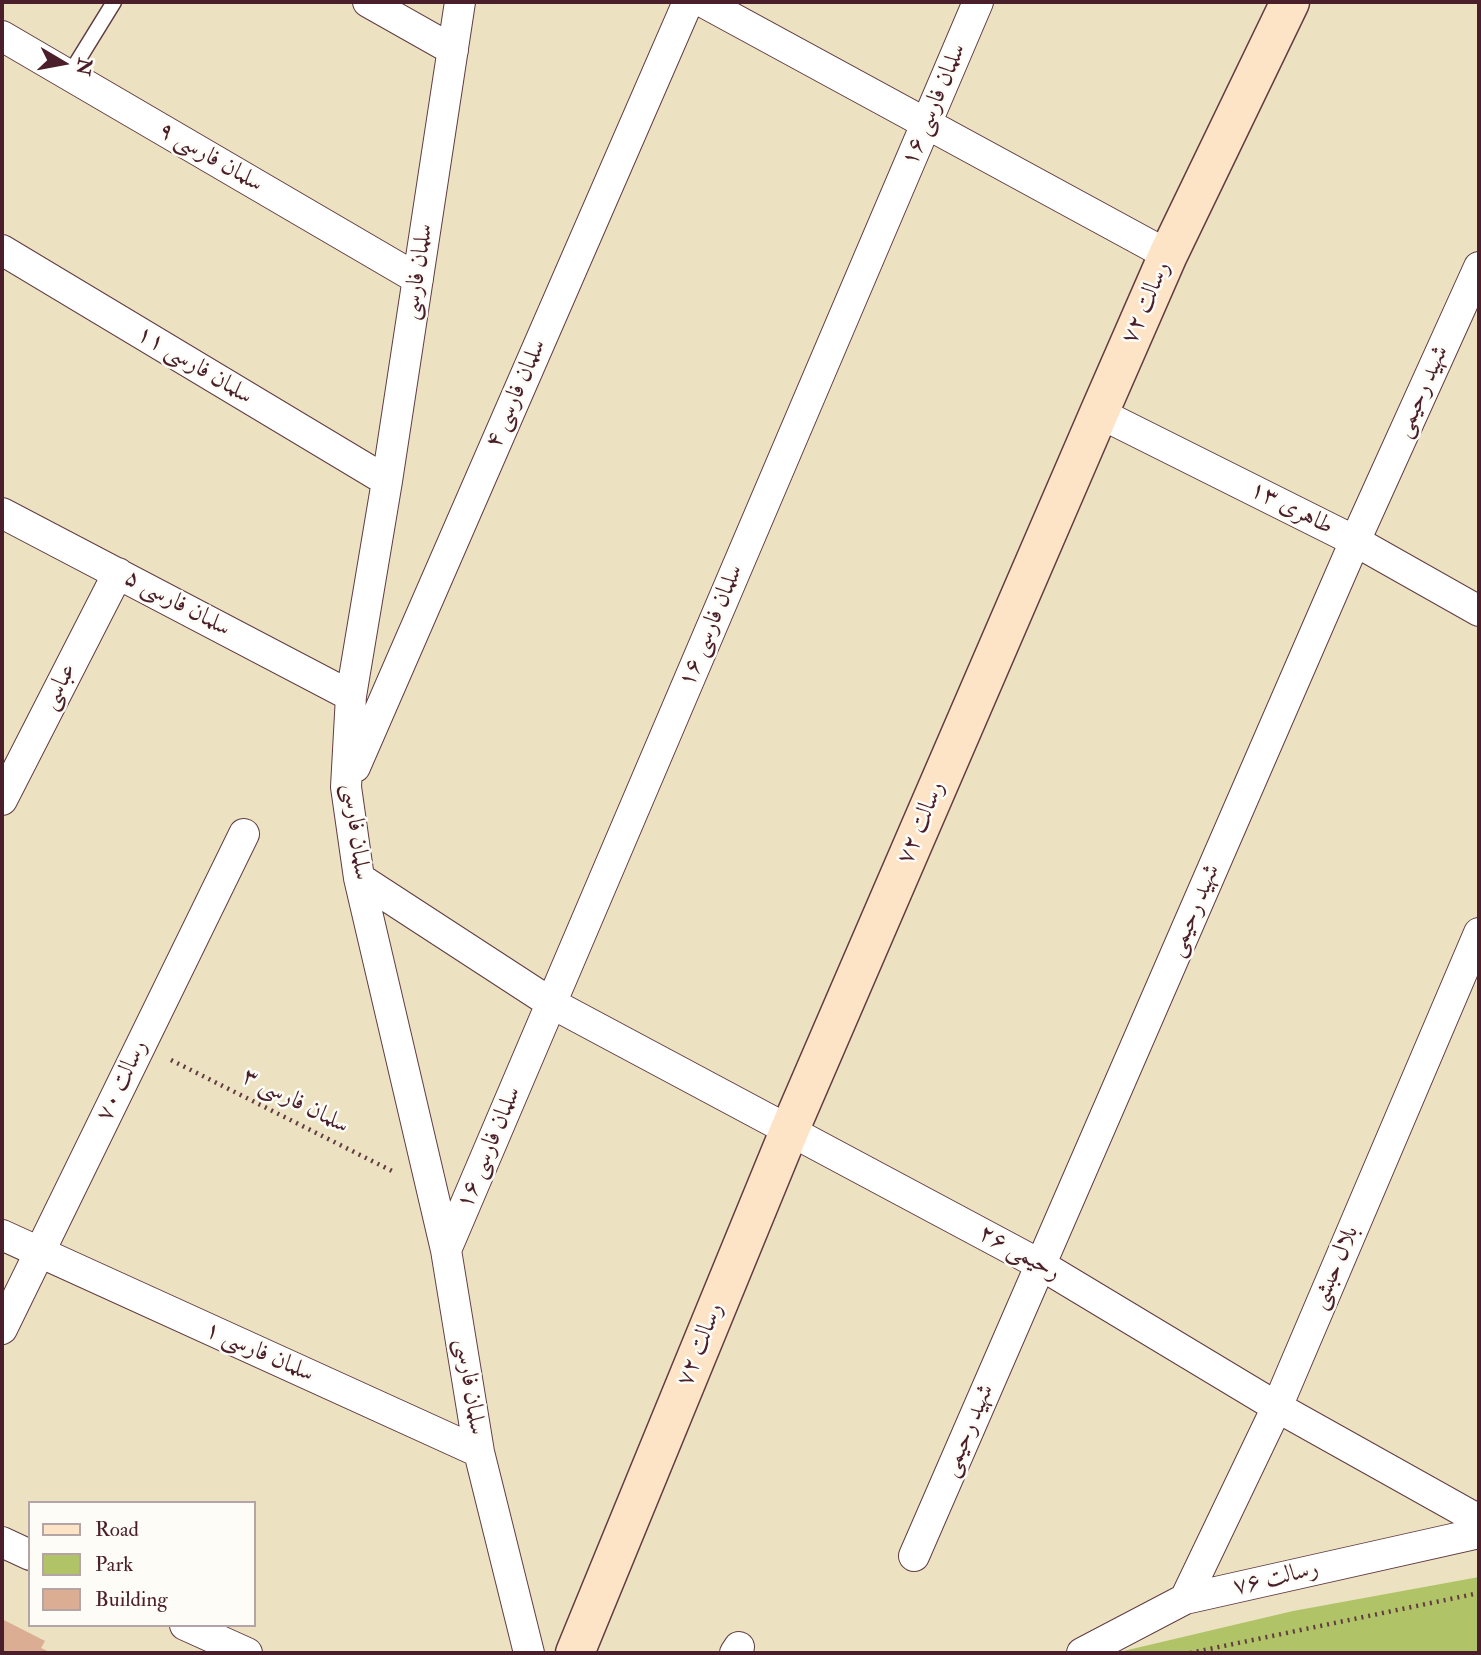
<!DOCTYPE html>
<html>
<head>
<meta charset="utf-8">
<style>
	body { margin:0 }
	#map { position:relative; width:1481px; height:1655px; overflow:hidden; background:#ece2c1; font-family:"IM FELL Double Pica",serif }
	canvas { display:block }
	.frame { position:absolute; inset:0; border:4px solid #4a1f2b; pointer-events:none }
	.legend { position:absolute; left:28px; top:1501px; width:228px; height:126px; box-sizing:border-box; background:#fdfcf7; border:2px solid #b5a4a5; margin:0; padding:9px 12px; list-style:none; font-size:21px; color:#4a1f2b }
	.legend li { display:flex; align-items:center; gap:14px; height:35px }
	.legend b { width:35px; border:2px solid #b5a4a5 }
	.north { position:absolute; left:28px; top:28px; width:70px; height:70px; -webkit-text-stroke:5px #fdfcf7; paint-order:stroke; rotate:100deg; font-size:19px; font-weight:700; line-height:28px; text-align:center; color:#4a1f2b }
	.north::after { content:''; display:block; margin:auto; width:24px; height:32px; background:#4a1f2b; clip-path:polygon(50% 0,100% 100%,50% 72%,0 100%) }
</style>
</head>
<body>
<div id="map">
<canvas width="1481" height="1655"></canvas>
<div class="frame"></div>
<ul class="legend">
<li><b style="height:9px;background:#fee4c6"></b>Road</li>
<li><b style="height:19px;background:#b0c367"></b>Park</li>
<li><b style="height:19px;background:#dbad93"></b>Building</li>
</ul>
<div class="north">N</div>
</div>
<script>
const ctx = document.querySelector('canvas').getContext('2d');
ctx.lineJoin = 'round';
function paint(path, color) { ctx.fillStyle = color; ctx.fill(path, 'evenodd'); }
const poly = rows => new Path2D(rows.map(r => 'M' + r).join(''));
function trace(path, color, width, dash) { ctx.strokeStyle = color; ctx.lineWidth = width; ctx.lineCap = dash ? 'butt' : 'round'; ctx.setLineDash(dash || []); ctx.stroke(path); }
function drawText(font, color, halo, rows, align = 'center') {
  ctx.font = font + ' "IM FELL Double Pica",Amiri,serif'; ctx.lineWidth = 5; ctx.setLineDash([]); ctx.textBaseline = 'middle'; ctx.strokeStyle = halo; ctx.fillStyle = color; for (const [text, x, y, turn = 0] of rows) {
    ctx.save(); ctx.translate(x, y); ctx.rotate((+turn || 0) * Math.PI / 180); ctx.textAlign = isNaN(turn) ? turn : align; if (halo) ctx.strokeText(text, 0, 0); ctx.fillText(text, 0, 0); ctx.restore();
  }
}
paint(poly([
	[1479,1577,1479,1653,1115,1653,1293,1611]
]), '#b0c367');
paint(poly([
	[2,1619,45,1641,41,1648,52,1653,2,1653]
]), '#dbad93');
const lane = poly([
	[69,75,114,2]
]);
const street = poly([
	[368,2,453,50],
	[460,2,387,481,351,696,346,787,359,878,446,1250,479,1452,529,1653],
	[703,2,1168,255],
	[2,36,418,279],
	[2,250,387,481],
	[1099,413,1355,541,1479,611],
	[2,513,351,696],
	[355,767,688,2],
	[2,800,118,573],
	[359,878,551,1003,1041,1265,1277,1407,1479,1520],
	[2,1235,479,1452],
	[446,1250,978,2],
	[2,1329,244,834],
	[2,1542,30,1555],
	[914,1556,1355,541,1479,267],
	[1185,1599,1277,1407,1479,933],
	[185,1625,247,1653],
	[735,1653,739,1647],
	[1082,1653,1185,1599,1479,1533]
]);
const secondary = poly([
	[575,1653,790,1129,1099,413,1168,255,1290,2]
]);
trace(lane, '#623c42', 17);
trace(street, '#623c42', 32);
trace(secondary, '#623c42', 41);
trace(poly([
	[171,1060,394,1172],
	[1190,1653,1479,1593]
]), '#623c42', 4.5, [2, 5]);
trace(lane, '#fff', 14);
trace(street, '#fff', 30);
trace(secondary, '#fee4c6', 38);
drawText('24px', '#4a1f2b', '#fdfcf7', [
	["سلمان فارسی ۱۶",935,105,-67],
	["سلمان فارسی ۹",210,158,30],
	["سلمان فارسی",419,272,-81],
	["رسالت ۷۲",1147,303,-66],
	["سلمان فارسی ۱۱",194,366,31],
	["شهید رحیمی",1423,392,-66],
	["سلمان فارسی ۴",517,394,-66],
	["طاهری ۱۳",1291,509,27],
	["سلمان فارسی ۵",177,604,28],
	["سلمان فارسی ۱۶",712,626,-67],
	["عباسی",60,687,-63],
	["رسالت ۷۲",922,823,-67],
	["سلمان فارسی",355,832,83],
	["شهید رحیمی",1195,911,-67],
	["رسالت ۷۰",123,1081,-64],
	["سلمان فارسی ۳",295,1102,27],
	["سلمان فارسی ۱۶",490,1148,-67],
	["رحیمی ۲۶",1019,1254,29],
	["بلال حبشی",1336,1268,-67],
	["رسالت ۷۲",701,1345,-68],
	["سلمان فارسی ۱",259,1353,24],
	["سلمان فارسی",469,1387,81],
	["شهید رحیمی",969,1431,-67],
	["رسالت ۷۶",1276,1579,-13]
]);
</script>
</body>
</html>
